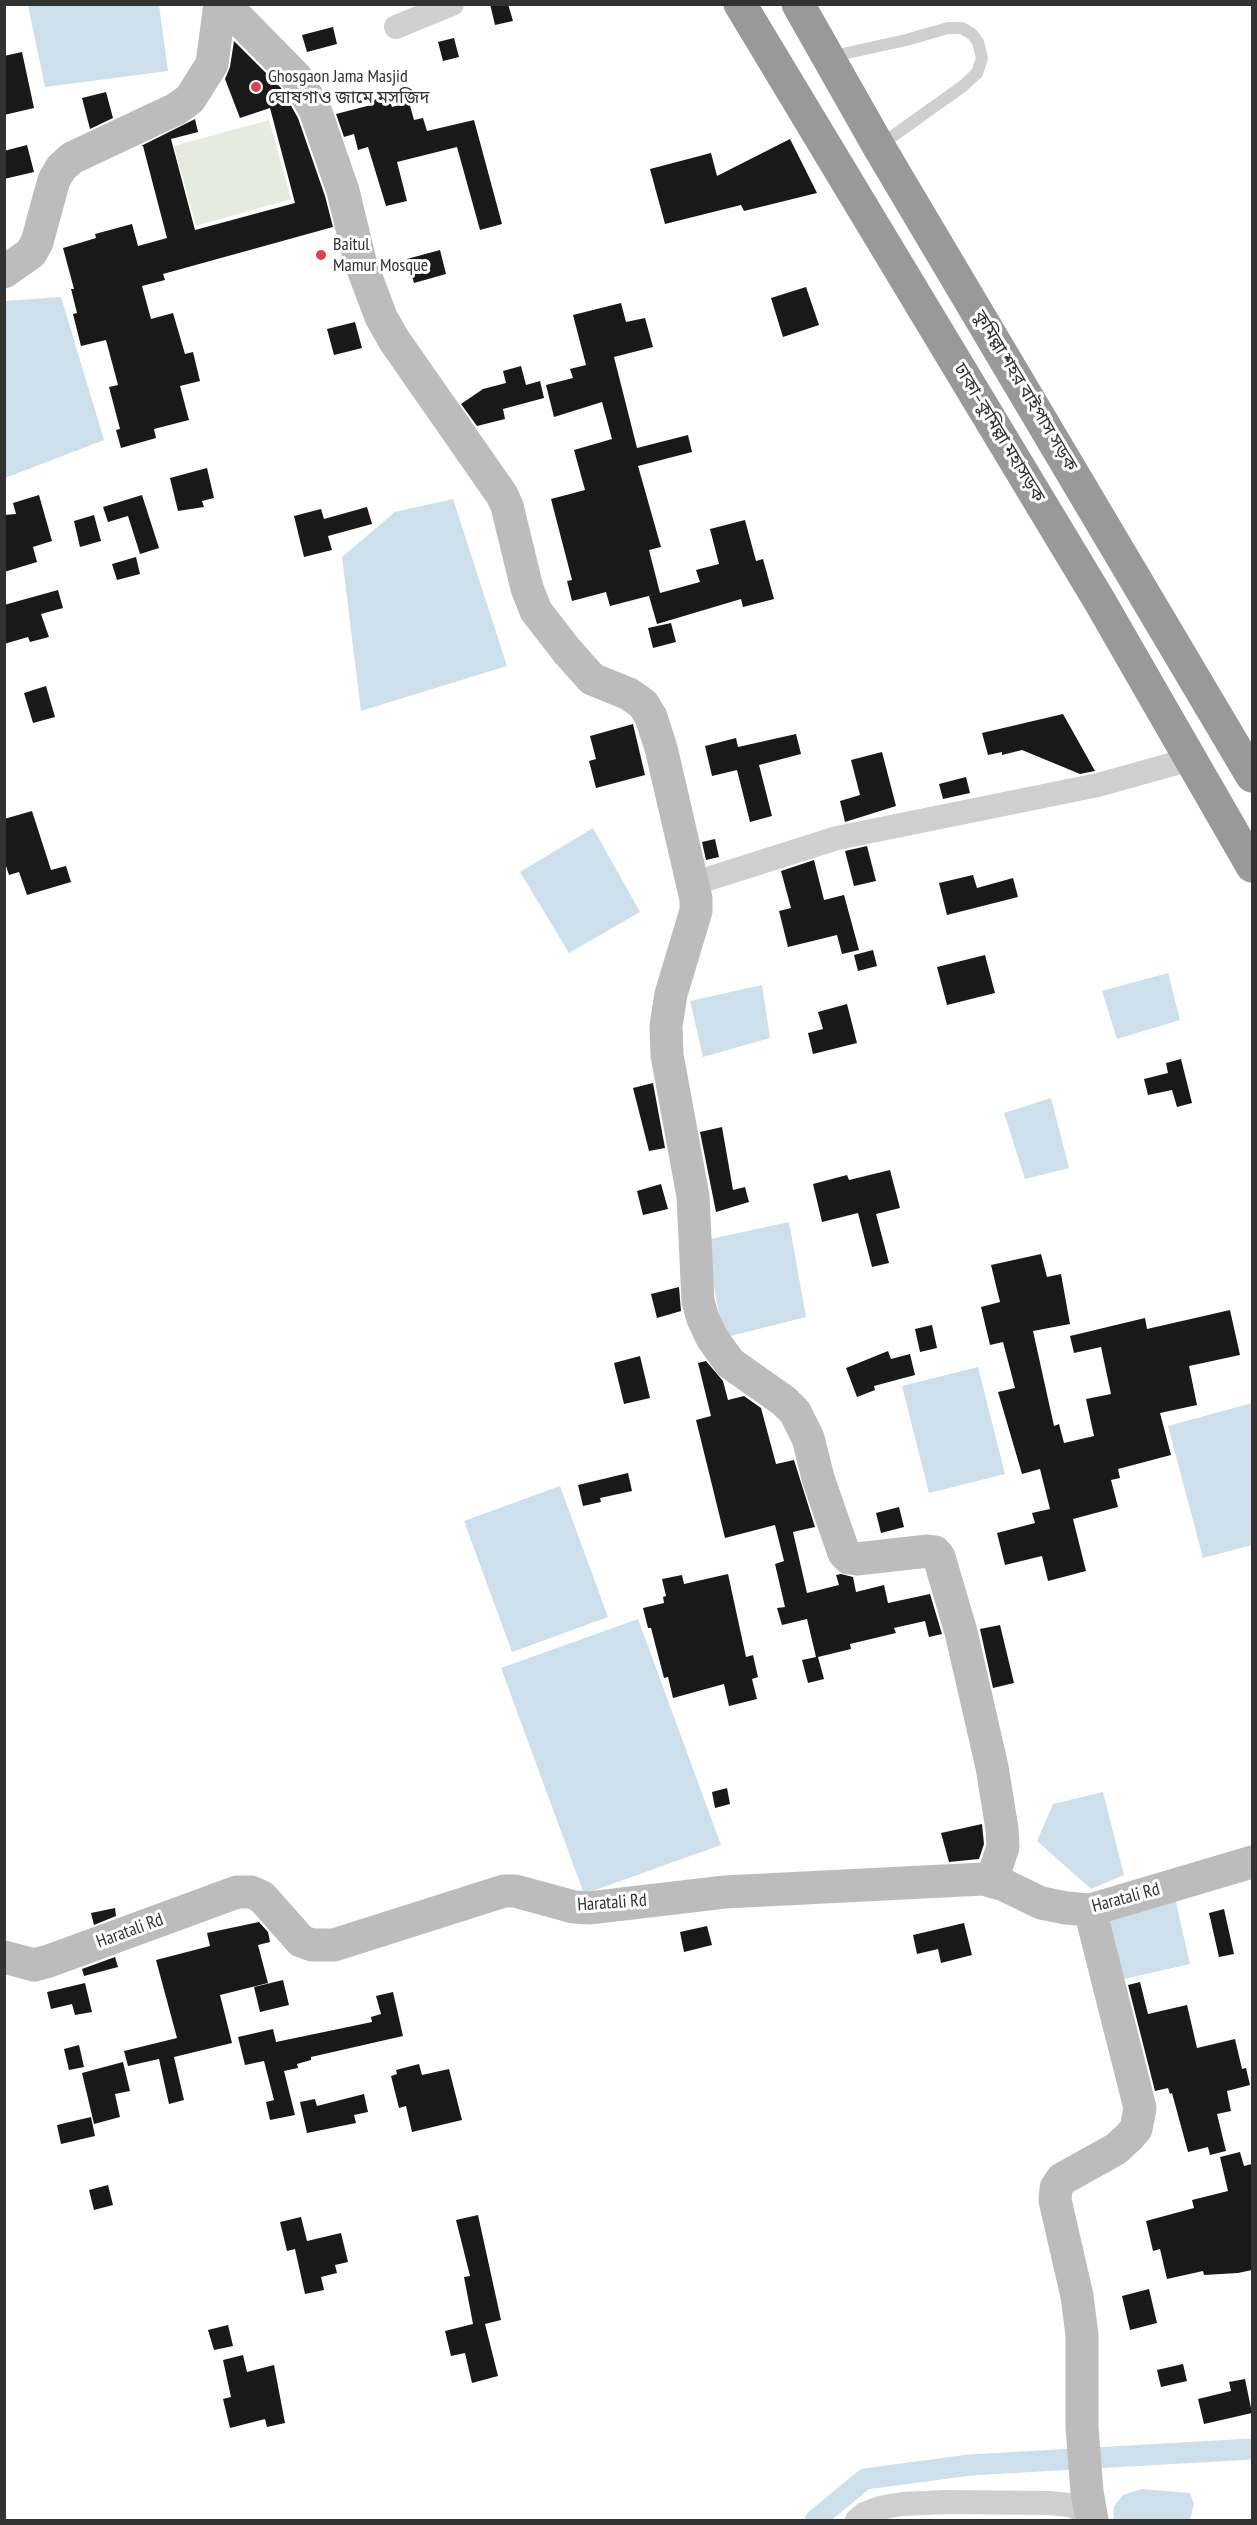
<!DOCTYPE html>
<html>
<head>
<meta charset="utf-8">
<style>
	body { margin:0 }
	#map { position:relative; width:1257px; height:2525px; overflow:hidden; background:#fff; font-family:"PT Sans Narrow",sans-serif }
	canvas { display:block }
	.frame { position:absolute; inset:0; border:6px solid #323232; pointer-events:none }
</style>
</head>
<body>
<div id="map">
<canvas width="1257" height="2525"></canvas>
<div class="frame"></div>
</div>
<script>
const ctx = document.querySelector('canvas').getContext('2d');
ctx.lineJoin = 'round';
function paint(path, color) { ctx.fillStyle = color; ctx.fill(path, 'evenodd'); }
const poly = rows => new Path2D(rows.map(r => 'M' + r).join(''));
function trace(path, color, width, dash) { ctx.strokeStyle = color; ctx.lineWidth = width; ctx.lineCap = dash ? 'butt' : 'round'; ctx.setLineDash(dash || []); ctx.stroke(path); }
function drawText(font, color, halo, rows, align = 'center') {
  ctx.font = font + ' "PT Sans Narrow","Noto Sans Bengali",sans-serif'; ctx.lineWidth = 6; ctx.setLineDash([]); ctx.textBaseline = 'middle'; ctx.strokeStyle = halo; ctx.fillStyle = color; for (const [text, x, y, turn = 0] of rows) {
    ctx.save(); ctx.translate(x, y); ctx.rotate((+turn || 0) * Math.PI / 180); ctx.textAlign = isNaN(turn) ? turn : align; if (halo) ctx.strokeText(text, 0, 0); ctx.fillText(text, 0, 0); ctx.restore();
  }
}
paint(poly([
	[269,120,291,199,196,226,174,146]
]), '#e5ebdf');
paint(poly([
	[28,5,159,5,168,71,45,87],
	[61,297,104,440,5,478,5,301],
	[453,499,507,666,361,711,342,557,395,512],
	[593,828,640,912,569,953,520,872],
	[1168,973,1180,1020,1117,1039,1102,991],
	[762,985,770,1038,703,1057,690,1001],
	[1051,1098,1069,1168,1025,1179,1004,1113],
	[789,1222,806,1317,723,1338,706,1240],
	[978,1367,1005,1474,929,1493,902,1386],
	[1252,1403,1252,1545,1203,1558,1168,1426],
	[560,1486,608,1617,512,1652,464,1521],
	[638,1619,721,1845,584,1894,501,1668],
	[1103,1792,1124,1875,1091,1889,1037,1841,1053,1804],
	[1175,1898,1190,1964,1115,1981,1099,1915],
	[1141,2489,1190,2493,1194,2504,1190,2520,1113,2520,1114,2506,1123,2495]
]), '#cddfea');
trace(poly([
	[815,2520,865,2479,970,2465,1252,2449]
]), '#cddfea', 21);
paint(poly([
	[490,4,508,4,513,21,495,25],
	[333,27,337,44,307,52,302,35],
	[454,38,459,57,443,61,438,42],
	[234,41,281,88,298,118,325,196,333,227,163,274,165,280,142,286,151,319,173,313,185,354,193,352,200,381,180,386,189,420,154,429,156,438,121,448,116,430,120,429,109,387,118,385,106,340,81,346,73,314,77,313,71,289,74,289,63,248,96,238,95,234,132,224,138,246,167,238,143,146,141,146,195,119,198,132,171,139,195,230,295,203,270,108,240,118,225,79,230,67],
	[22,52,34,108,4,115,4,56],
	[106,92,113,118,90,129,82,98],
	[388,96,392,107,409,102,414,120,423,118,427,131,474,120,502,224,480,230,457,147,397,162,407,201,386,206,368,147,358,150,354,134,344,137,336,114,371,105,370,101],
	[790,139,817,193,744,211,741,205,665,224,650,169,711,153,717,176],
	[27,145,34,172,4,179,4,151],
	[440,250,446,274,414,283,407,259],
	[806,287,819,325,783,337,771,298],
	[621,303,626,322,645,318,653,347,614,357,637,448,688,435,692,452,638,466,661,547,649,550,660,593,610,606,606,592,572,601,567,581,572,580,551,499,585,490,574,450,612,439,602,402,554,417,546,385,573,378,570,369,586,365,573,315],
	[355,322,362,348,334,355,327,329],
	[521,366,526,385,540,381,544,398,503,409,505,419,477,426,461,404,483,389,506,383,503,371],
	[207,468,214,498,202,501,204,507,178,511,170,478],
	[39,495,52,541,33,547,37,562,4,572,4,515,16,514,13,503],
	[142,495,159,548,140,554,128,516,108,522,103,507],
	[367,507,372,524,328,536,332,550,304,557,294,516,321,509,324,519],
	[94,515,101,541,80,547,74,521],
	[745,520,756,561,763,559,774,599,743,607,741,599,657,624,649,596,700,582,696,570,719,564,710,529],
	[136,557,140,574,117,580,112,564],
	[58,590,63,608,41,614,49,637,30,642,28,637,4,644,4,605],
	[671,623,676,642,653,648,648,628],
	[46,686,55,717,33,723,24,693],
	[1063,714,1095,771,1080,774,1022,750,1002,755,1002,752,988,755,982,733],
	[633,724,645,775,596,788,589,761,596,759,590,736],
	[796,734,801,754,759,765,772,816,750,822,737,770,712,776,705,746,736,738,738,747],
	[882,752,896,806,845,822,840,801,860,795,851,760],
	[966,777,970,793,943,799,939,784],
	[32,811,51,870,66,866,71,882,27,895,19,872,9,875,4,860,4,819],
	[715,839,719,857,706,860,702,842],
	[867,846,876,881,854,886,845,851],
	[814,860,824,900,844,895,859,950,842,954,837,935,788,947,779,911,791,908,781,871],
	[973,875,977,888,1013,878,1018,897,947,915,939,883],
	[873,950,877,966,858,971,854,955],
	[985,955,995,993,947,1005,937,967],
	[847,1004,857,1043,813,1054,808,1033,823,1029,818,1012],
	[1181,1059,1192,1103,1177,1107,1172,1090,1148,1095,1144,1079,1168,1073,1166,1063],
	[653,1083,665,1148,649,1151,633,1088],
	[722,1127,733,1190,745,1187,749,1202,716,1212,700,1132],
	[890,1170,900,1208,876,1214,889,1263,872,1267,858,1213,822,1222,813,1184,847,1175,849,1180],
	[661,1184,668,1209,643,1215,637,1191],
	[1041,1254,1047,1277,1061,1274,1070,1324,1033,1331,1054,1426,1059,1424,1064,1443,1094,1436,1086,1399,1111,1394,1101,1347,1074,1353,1070,1336,1145,1318,1147,1329,1230,1310,1240,1355,1189,1366,1197,1405,1160,1413,1171,1455,1118,1469,1120,1478,1111,1480,1118,1507,1073,1519,1086,1571,1048,1581,1042,1556,1005,1565,997,1533,1035,1523,1032,1513,1050,1509,1040,1469,1022,1474,998,1392,1015,1388,1003,1342,990,1345,981,1307,1000,1302,991,1265],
	[679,1287,681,1311,657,1318,651,1294],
	[932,1325,937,1348,920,1352,915,1329],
	[888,1351,891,1359,910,1354,915,1375,874,1386,875,1390,857,1397,846,1368],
	[640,1356,650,1398,624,1404,614,1363],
	[706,1361,723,1381,728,1400,744,1396,761,1408,776,1464,794,1460,815,1527,793,1532,807,1593,839,1585,836,1575,841,1574,853,1577,856,1592,884,1585,888,1603,930,1594,942,1634,929,1637,925,1621,894,1628,896,1633,850,1644,851,1649,818,1657,824,1679,808,1683,802,1660,816,1657,807,1619,782,1625,777,1608,785,1607,775,1564,784,1561,775,1525,725,1538,696,1420,711,1416,698,1363],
	[628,1473,632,1491,600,1498,601,1502,583,1506,578,1485],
	[899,1507,904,1527,881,1533,876,1513],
	[728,1574,746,1657,753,1655,758,1677,752,1679,757,1699,729,1706,724,1684,673,1698,668,1677,664,1678,651,1628,648,1628,643,1608,664,1603,663,1597,666,1596,662,1579,682,1575,684,1584],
	[1000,1625,1014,1683,993,1688,980,1629],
	[727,1788,730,1804,715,1808,712,1792],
	[982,1824,984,1844,979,1859,949,1862,941,1833],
	[115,1908,116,1916,94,1925,91,1913],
	[1224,1909,1234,1954,1219,1957,1209,1913],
	[259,1922,268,1932,270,1942,258,1945,268,1983,220,1995,232,2043,174,2057,184,2100,169,2104,159,2059,128,2066,124,2051,177,2038,156,1960,210,1946,207,1933],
	[964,1923,972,1955,941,1963,938,1949,917,1954,913,1935],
	[707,1926,712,1945,684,1952,680,1932],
	[115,1957,118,1967,84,1976,82,1969],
	[283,1980,289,2005,260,2012,254,1987],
	[1140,1982,1148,2014,1187,2005,1197,2048,1235,2039,1242,2069,1246,2068,1250,2085,1227,2091,1231,2111,1217,2114,1226,2151,1210,2155,1208,2147,1188,2152,1172,2093,1170,2094,1168,2088,1155,2091,1128,1985],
	[85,1983,92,2012,75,2015,72,2004,51,2009,47,1992],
	[393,1992,403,2036,311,2057,311,2060,297,2064,298,2068,284,2071,295,2115,270,2120,266,2102,274,2100,264,2061,245,2065,238,2037,273,2029,276,2042,372,2022,371,2017,381,2014,376,1996],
	[79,2045,84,2067,69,2070,64,2049],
	[123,2062,130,2091,115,2094,120,2117,94,2124,82,2073],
	[419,2064,422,2075,449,2069,462,2120,412,2132,406,2106,399,2108,391,2076,397,2074,396,2070],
	[364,2094,368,2112,354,2115,356,2123,307,2133,300,2102,315,2099,317,2106],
	[91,2117,95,2136,61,2144,57,2125],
	[1240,2152,1244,2166,1252,2164,1252,2270,1238,2273,1204,2275,1203,2271,1167,2279,1160,2249,1153,2251,1146,2221,1194,2208,1192,2200,1228,2191,1220,2157],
	[108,2185,113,2205,94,2210,89,2190],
	[478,2215,501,2320,485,2324,498,2376,472,2383,465,2353,451,2356,445,2331,473,2324,464,2277,470,2276,456,2220],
	[301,2217,307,2241,341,2233,348,2262,335,2265,337,2273,321,2277,324,2290,305,2294,295,2249,287,2251,280,2222],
	[1149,2289,1157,2323,1130,2330,1122,2296],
	[228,2325,233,2346,214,2350,208,2330],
	[243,2355,247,2372,274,2365,285,2423,267,2427,265,2419,230,2428,223,2399,231,2397,223,2360],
	[1183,2364,1187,2381,1161,2387,1157,2370],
	[1245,2379,1252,2413,1204,2424,1198,2399,1231,2391,1229,2382]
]), '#191919');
trace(poly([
	[829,57,906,40,948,28,962,28,972,34,978,42,982,58,977,73,963,86,879,146]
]), '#cfcfcf', 12);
trace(poly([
	[396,27,452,4],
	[692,884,837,838,1098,785,1191,759],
	[857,2520,864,2514,880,2508,902,2504,947,2502,1049,2503,1069,2505,1091,2513]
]), '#cfcfcf', 24);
trace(poly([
	[224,4,296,77,315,110,343,191,360,261,381,317,394,340,502,495,507,506,527,588,536,611,567,651,592,679,629,694,643,704,651,717,661,748,696,899,696,911,671,994,666,1026,667,1055,693,1196,698,1301,703,1319,712,1338,730,1363,784,1401,795,1412,808,1438,818,1478,844,1553,849,1558,857,1559,928,1551,935,1552,939,1557,961,1632,992,1767,1002,1829,1003,1847,992,1880],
	[4,272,31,253,37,242,54,180,61,168,72,158,176,109,190,99,212,64,220,4],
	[1090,1910,1140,2108,1136,2129,1129,2137,1116,2149,1062,2179,1056,2188,1055,2200,1077,2296,1082,2335,1082,2427,1087,2492,1092,2520],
	[4,1957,34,1965,49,1961,237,1892,251,1892,262,1897,301,1941,312,1945,334,1945,504,1891,515,1891,574,1907,589,1908,725,1892,983,1879,1004,1885,1041,1903,1066,1908,1090,1910,1252,1862]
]), '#bcbcbc', 33);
trace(poly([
	[740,4,1099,600,1252,866],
	[798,4,879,147,1252,776]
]), '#999', 33);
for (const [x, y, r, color] of [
	[256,87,6,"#dc414f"],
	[321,255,6,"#dc414f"]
]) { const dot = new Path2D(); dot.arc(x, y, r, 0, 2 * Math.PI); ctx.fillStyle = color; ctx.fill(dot); trace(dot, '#fff', 2); }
drawText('18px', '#323232', '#fff', [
	["Ghosgaon Jama Masjid",268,77],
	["ঘোষগাও জামে মসজিদ",268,98],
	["Baitul",333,245],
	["Mamur Mosque",333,266]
], 'left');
drawText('18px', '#323232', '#fff', [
	["কুমিল্লা শহর বাইপাস সড়ক",1025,391,59],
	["ঢাকা–কুমিল্লা মহাসড়ক",999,433,59],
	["Haratali Rd",1126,1898,-15],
	["Haratali Rd",612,1903,-4],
	["Haratali Rd",130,1931,-20]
]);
</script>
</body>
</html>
